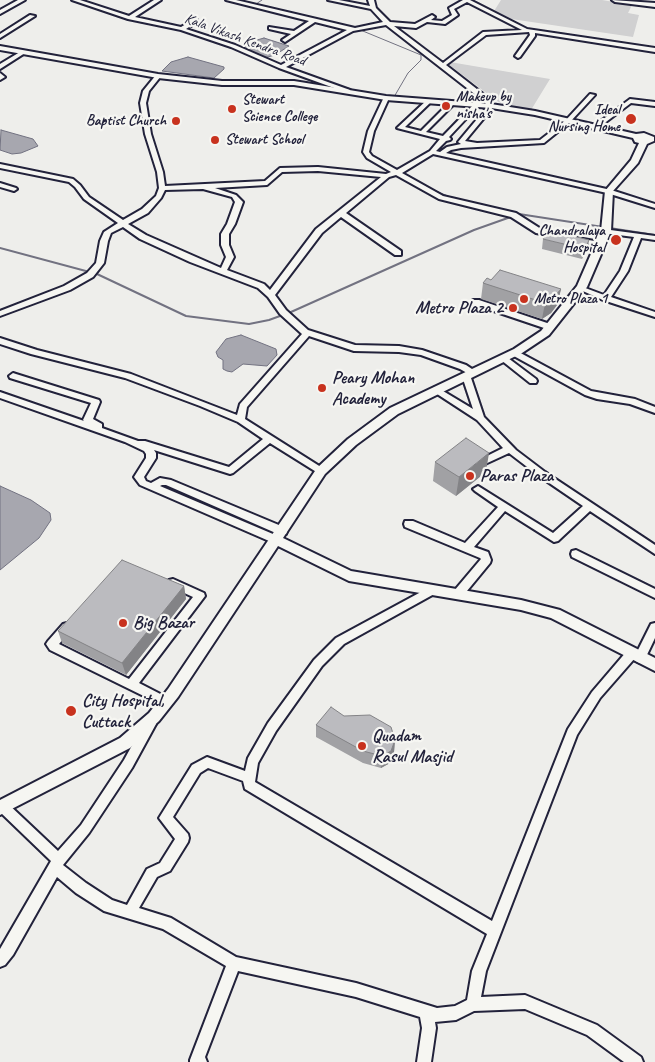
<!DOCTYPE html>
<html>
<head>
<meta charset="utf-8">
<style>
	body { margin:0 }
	canvas { display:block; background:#eeeeeb }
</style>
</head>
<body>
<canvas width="655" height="1062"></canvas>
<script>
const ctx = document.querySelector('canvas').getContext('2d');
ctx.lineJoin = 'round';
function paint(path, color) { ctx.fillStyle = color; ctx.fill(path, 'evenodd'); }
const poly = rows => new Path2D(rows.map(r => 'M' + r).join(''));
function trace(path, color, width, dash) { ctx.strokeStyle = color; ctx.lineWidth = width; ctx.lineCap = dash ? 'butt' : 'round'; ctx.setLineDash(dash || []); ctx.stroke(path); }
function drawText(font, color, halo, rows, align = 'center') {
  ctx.font = font + ' Caveat,sans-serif'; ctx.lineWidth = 4.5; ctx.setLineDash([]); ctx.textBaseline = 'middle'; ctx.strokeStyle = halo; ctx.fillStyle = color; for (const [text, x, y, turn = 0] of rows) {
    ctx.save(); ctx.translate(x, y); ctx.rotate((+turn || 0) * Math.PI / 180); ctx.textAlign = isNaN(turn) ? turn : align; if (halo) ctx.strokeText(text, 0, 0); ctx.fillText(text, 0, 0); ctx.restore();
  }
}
paint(poly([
	[501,0,602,0,632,5,628,13,639,15,633,37,491,16],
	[444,61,550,79,531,110,503,104,497,101]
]), '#d0d0d1');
const water = poly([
	[264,38,289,46,275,55,264,58,242,50,250,42,264,38],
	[188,57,224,67,224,69,214,78,162,71,171,62,188,57],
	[1,130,33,139,38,146,21,153,12,154,0,150,1,130],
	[241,335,276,349,277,355,267,366,243,364,232,372,227,371,223,369,223,360,218,357,216,352,226,339,241,335],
	[0,486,31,500,50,513,51,520,39,538,0,570,0,486]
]);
paint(water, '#a7a7af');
trace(water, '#727281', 1);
trace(poly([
	[238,0,353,28],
	[256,4,262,0],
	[358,29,421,55,421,60,408,73,394,97],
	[372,138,389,100]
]), '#727281', 1);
trace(poly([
	[430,189,453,199],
	[519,214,655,235],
	[0,248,97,274,186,316,249,324,269,320,291,312,474,230,519,214]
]), '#727281', 2);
const minor = poly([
	[18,0,25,0,0,14,0,10,18,0],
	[72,0,80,0,129,16,154,0,161,0,135,17,181,27,193,20,197,20,197,22,186,29,235,45,281,65,347,30,315,22,285,42,282,40,291,34,269,29,269,27,294,31,309,21,226,0,236,0,355,28,383,22,371,9,328,0,339,0,370,6,368,0,374,0,376,8,390,22,415,24,432,15,435,17,431,20,442,21,452,15,449,8,463,0,470,0,527,29,655,48,655,52,535,33,535,36,520,57,518,58,515,56,530,35,529,32,486,35,446,65,482,93,494,106,465,141,477,143,540,140,566,120,590,94,595,95,570,122,544,143,461,148,451,150,446,153,611,190,655,204,655,208,607,193,433,154,402,173,443,196,516,213,541,229,565,236,561,238,536,233,511,217,439,199,396,175,389,177,346,213,401,251,401,255,395,255,341,217,322,233,275,295,286,310,308,330,355,345,399,346,422,350,466,365,475,371,476,373,475,375,470,375,484,417,516,450,545,472,655,545,655,554,590,511,558,541,554,542,505,511,474,547,488,552,491,560,490,563,462,597,454,597,453,594,454,591,481,559,480,558,405,527,404,524,405,521,413,521,465,543,498,507,475,491,473,489,478,486,553,533,583,506,539,476,509,453,483,465,477,465,475,463,477,461,503,448,477,420,431,390,435,387,438,388,473,409,462,376,467,373,460,369,421,355,399,352,354,351,309,336,247,407,245,419,324,469,326,471,324,473,318,473,270,443,233,473,230,474,154,450,156,453,156,458,144,477,146,481,151,483,160,478,171,480,286,528,287,531,286,534,278,534,166,485,162,485,160,486,280,537,281,540,280,543,276,544,140,485,134,477,146,458,146,454,144,451,125,442,0,398,0,392,84,421,83,420,91,403,10,378,9,376,13,373,16,374,99,400,100,402,93,419,102,424,102,428,138,441,145,441,229,467,263,439,238,422,200,406,125,378,31,354,0,344,0,338,37,350,131,374,237,415,240,404,302,334,280,314,268,297,258,288,190,262,140,239,123,227,111,233,108,241,104,263,93,277,70,290,0,316,0,311,64,286,87,273,96,263,100,241,104,232,118,223,84,199,75,187,69,182,0,168,0,164,73,179,80,185,89,197,123,220,142,209,156,196,159,188,157,172,145,134,140,103,143,91,156,75,161,76,149,91,146,103,151,134,163,172,165,186,265,181,280,168,318,167,386,174,391,172,367,158,363,152,368,131,384,97,389,98,374,131,369,152,372,156,397,170,430,151,440,139,397,128,427,100,432,101,405,127,421,131,450,102,454,102,454,104,426,132,443,136,474,104,481,99,386,25,353,31,286,67,350,90,350,92,348,93,279,68,231,47,181,30,128,19,72,0],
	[467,2,522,30,483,32,443,63,394,26,416,28,427,22,445,24,458,15,454,9,467,2],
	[484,102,488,106,458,142,461,144,447,147,440,152,436,151,446,141,450,140,451,139,449,137,478,106,484,102],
	[318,171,381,177,316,229,270,290,264,284,227,270,234,257,229,245,229,234,235,224,243,202,236,195,215,188,267,185,282,172,318,171],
	[203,189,232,197,235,202,227,224,221,234,221,245,226,257,221,268,146,235,128,224,148,213,161,198,165,190,203,189],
	[612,0,655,3,655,7,615,2,612,0],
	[30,15,35,16,0,38,0,34,30,15],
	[20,52,25,53,0,69,0,64,20,52],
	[0,73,5,77,0,80,0,73],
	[630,99,655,102,655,106,631,103,598,128,594,128,594,126,630,99],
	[0,183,16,188,17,189,14,191,0,187,0,183],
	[603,229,655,236,655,240,641,238,628,271,611,297,655,312,655,317,603,300,576,288,580,286,604,295,620,271,634,237,603,233,603,229],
	[572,237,600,242,604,244,600,246,575,241,572,241,572,237],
	[473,300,479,300,553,325,554,327,553,329,547,329,473,304,473,300],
	[515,350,591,391,635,399,655,407,655,413,630,404,597,399,585,395,512,355,512,351,515,350],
	[504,355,536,379,537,381,536,383,530,383,501,360,501,356,504,355],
	[576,550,655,589,655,598,572,557,571,554,572,551,576,550],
	[173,579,204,593,205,596,139,683,170,699,172,702,170,705,166,707,162,705,50,650,46,644,48,641,63,624,67,623,71,624,72,627,71,630,59,644,129,679,193,597,169,586,168,583,169,580,173,579],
	[432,586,436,587,437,590,436,593,344,644,322,666,276,731,258,763,255,782,492,921,568,729,592,692,627,651,631,649,635,651,636,654,651,624,655,623,655,638,644,661,640,663,636,661,635,658,600,698,577,735,486,971,481,997,525,995,597,1025,641,1057,643,1062,624,1062,587,1035,525,1009,474,1011,456,1020,435,1022,436,1028,431,1062,417,1062,422,1028,420,1017,356,997,238,971,205,1057,207,1062,190,1062,190,1060,226,966,163,929,104,911,76,893,57,877,13,955,5,965,0,967,0,949,51,861,0,812,0,801,6,802,58,851,81,825,124,760,146,720,150,719,154,720,156,724,132,768,89,833,63,865,86,883,112,900,127,905,147,869,160,863,175,839,159,818,192,765,207,757,245,771,248,758,268,723,314,660,336,638,432,586],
	[208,768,243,781,245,789,487,934,472,971,467,1000,455,1006,437,1008,356,983,236,957,171,918,139,908,157,877,170,871,188,842,189,838,188,834,173,817,200,773,208,768]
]);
const major = poly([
	[0,46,158,74,222,81,294,81,386,96,491,104,535,111,636,134,644,133,654,137,654,141,647,144,638,163,613,191,611,231,587,287,549,335,522,353,398,414,356,445,325,474,283,538,351,571,521,600,560,610,655,658,655,671,551,618,521,610,349,581,278,546,178,697,159,721,130,748,0,815,0,800,120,738,149,713,168,689,317,468,348,439,390,408,514,349,541,331,577,286,601,231,605,191,631,160,639,143,635,142,633,138,535,115,491,108,386,100,294,85,222,85,158,78,0,50,0,46]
]);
trace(minor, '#22223b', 4);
trace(major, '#22223b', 4);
paint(minor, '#f6f6f2');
paint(major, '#f6f6f2');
paint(poly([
	[543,239,587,249,582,259,542,249],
	[491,280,561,289,557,305,551,313,542,319,481,299,483,283],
	[435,462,486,472,456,496,433,481],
	[184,586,186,599,126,675,62,643,58,631],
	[344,716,395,740,394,752,390,763,381,768,363,763,316,737,316,725]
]), '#a1a1a4');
paint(poly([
	[589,240,587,249,582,259,585,249],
	[561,289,557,305,551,313,542,319,545,303],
	[489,453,486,472,456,496,459,477],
	[184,586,186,599,126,675,122,663],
	[395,740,394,752,390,763,381,768,382,756]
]), '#838386');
const building = poly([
	[549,230,589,240,585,249,543,239,549,230],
	[500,270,561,289,554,297,545,303,483,283,487,278,491,280,500,270],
	[466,438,489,453,459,477,435,462,466,438],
	[122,560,184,586,122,663,58,631,122,560],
	[331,707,344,716,370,715,391,727,395,740,391,751,382,756,363,751,316,725,331,707]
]);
paint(building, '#bbbbbf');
trace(building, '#838386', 1);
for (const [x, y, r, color] of [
	[446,106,5,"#c8321e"],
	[232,109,5,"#c8321e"],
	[631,119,6,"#c8321e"],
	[176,121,5,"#c8321e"],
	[215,140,5,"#c8321e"],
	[616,240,6,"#c8321e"],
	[524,299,5,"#c8321e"],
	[513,308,5,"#c8321e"],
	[322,388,5,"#c8321e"],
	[470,476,5,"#c8321e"],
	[123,623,5,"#c8321e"],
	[71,711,6,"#c8321e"],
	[362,746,5,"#c8321e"]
]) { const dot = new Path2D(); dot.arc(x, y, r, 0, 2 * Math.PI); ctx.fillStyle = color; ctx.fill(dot); trace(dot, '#f6f6f2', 2); }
drawText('15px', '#22223b', '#f6f6f2', [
	["Kala Vikash Kendra Road",245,40,20]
]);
drawText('bold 15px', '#22223b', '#f6f6f2', [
	["Makeup by",456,97],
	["nisha's",456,114],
	["Stewart",242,100],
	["Science College",242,117],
	["Ideal",620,110,"right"],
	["Nursing Home",620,127,"right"],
	["Baptist Church",166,121,"right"],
	["Stewart School",225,140],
	["Chandralaya",605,231,"right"],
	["Hospital",605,248,"right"],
	["Metro Plaza 1",534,299]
], 'left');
drawText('bold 18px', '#22223b', '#f6f6f2', [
	["Metro Plaza 2",503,308,"right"],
	["Peary Mohan",332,378],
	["Academy",332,399],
	["Paras Plaza",480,476],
	["Big Bazar",133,623],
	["City Hospital,",82,701],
	["Cuttack",82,722],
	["Quadam",372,736],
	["Rasul Masjid",372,757]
], 'left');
</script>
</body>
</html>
